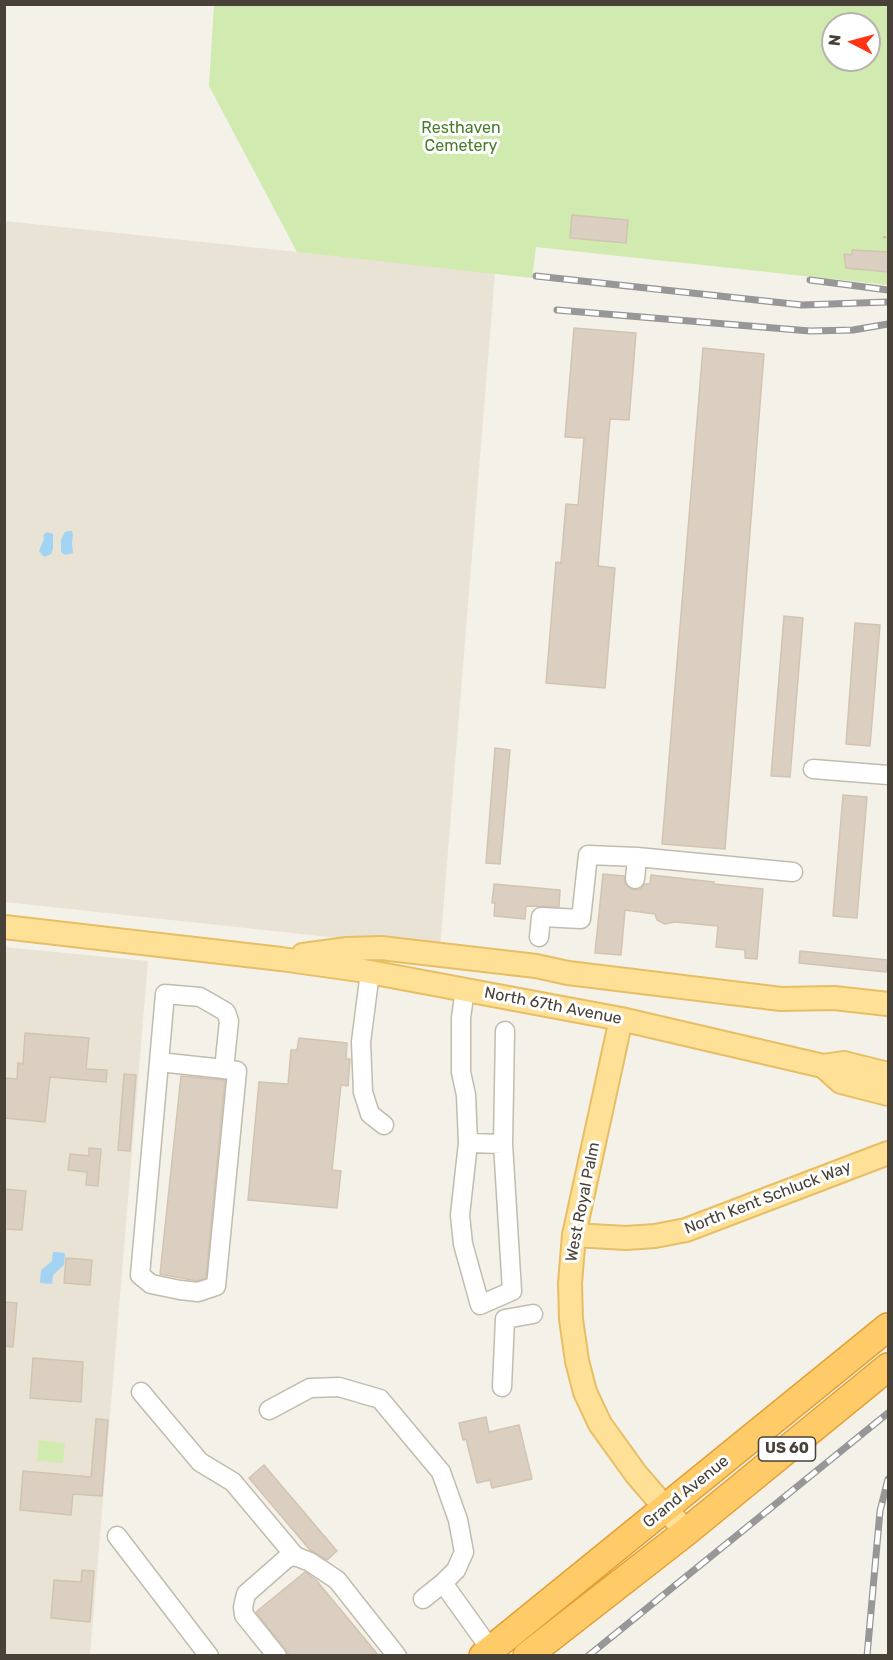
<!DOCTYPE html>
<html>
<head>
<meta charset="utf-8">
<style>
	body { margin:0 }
	#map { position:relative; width:893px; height:1660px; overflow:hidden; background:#f4f1e8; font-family:Rubik,sans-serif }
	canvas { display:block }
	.frame { position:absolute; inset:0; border:6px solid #484137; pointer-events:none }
	.north { position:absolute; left:821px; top:12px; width:60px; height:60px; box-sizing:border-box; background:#fff; border:2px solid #b6b3af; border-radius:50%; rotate:276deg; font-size:16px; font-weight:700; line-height:24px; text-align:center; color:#484137 }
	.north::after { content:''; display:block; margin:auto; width:21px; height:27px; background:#ff3515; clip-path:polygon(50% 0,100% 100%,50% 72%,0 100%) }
</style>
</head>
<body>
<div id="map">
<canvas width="893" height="1660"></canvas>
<div class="frame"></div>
<div class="north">N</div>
</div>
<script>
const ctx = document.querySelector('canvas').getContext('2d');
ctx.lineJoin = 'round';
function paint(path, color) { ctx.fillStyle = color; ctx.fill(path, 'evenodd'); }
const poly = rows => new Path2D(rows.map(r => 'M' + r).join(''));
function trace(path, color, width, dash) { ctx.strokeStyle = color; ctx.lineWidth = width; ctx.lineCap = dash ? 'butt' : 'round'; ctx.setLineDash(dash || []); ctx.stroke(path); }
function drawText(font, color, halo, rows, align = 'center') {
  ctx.font = font + ' Rubik,sans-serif'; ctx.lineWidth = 6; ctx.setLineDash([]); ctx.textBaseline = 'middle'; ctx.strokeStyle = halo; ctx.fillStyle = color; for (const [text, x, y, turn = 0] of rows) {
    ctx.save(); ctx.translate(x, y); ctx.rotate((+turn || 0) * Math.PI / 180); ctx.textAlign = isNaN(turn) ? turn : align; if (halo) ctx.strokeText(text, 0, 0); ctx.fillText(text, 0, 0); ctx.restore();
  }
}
paint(poly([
	[5,221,495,273,440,949,5,902],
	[4,947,148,961,90,1655,5,1655]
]), '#e9e3d6');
paint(poly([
	[214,5,888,5,888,285,536,247,532,278,297,252,209,86],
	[833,24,869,24,869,60,833,60],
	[39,1440,65,1443,63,1463,37,1461]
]), '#d1eab0');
paint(poly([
	[69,531,72,531,73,535,72,542,73,553,65,555,61,552,61,540,65,532],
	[47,532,53,534,53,549,51,554,44,557,39,551,44,539,43,535],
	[53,1252,65,1253,64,1265,53,1275,52,1284,40,1283,41,1270,52,1261]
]), '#a3d3f2');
const building = poly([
	[572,215,628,220,626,243,570,238,572,215],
	[852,250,888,252,888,272,846,268,844,254,852,255,852,250],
	[574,328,636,333,629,420,610,419,598,566,615,568,605,688,546,683,556,562,561,563,566,504,578,505,584,438,565,437,574,328],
	[703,348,764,354,725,849,662,844,703,348],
	[784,616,803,618,790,777,771,776,784,616],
	[855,623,880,625,870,746,846,744,855,623],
	[495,748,510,750,500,864,486,863,495,748],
	[843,795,867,797,857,918,833,916,843,795],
	[603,874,624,876,625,884,633,890,640,889,645,884,650,884,651,875,714,882,714,884,763,889,757,959,745,958,745,950,716,947,718,926,675,922,665,924,657,920,655,914,625,910,621,955,595,953,603,874],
	[494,884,560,890,559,907,526,906,525,919,494,916,495,903,492,903,494,884],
	[800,951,888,960,886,972,799,963,800,951],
	[25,1033,89,1038,86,1069,107,1070,106,1082,50,1077,45,1122,4,1118,4,1078,17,1079,18,1063,23,1064,25,1033],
	[299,1038,347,1043,346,1059,350,1059,348,1086,341,1085,332,1170,341,1171,337,1208,248,1200,259,1082,288,1084,291,1050,297,1050,299,1038],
	[124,1074,136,1075,130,1151,118,1150,124,1074],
	[181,1076,225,1080,206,1278,197,1281,160,1274,181,1076],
	[89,1148,101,1149,98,1186,86,1185,87,1172,68,1170,70,1154,89,1156,89,1148],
	[4,1189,26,1191,22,1230,4,1229,4,1189],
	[66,1258,92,1260,90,1285,64,1283,66,1258],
	[4,1302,17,1303,13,1347,4,1346,4,1302],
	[33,1358,83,1362,81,1402,30,1398,33,1358],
	[486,1417,489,1432,519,1425,532,1479,492,1488,490,1480,477,1483,466,1439,463,1440,459,1423,486,1417],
	[96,1419,108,1420,102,1496,73,1494,71,1515,20,1510,23,1471,91,1477,96,1419],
	[264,1465,337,1551,327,1560,310,1550,249,1478,264,1465],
	[82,1570,94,1571,90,1622,51,1618,54,1580,81,1582,82,1570],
	[305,1572,316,1580,379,1656,290,1656,256,1612,305,1572]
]);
paint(building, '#dacfc0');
trace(building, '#d2c4b0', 1.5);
const minor = poly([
	[813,769,888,775],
	[635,879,637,857,793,872],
	[539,937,541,917,581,919,588,855,637,857],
	[370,972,361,1042,363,1092,370,1114,384,1125],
	[465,989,461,1018,461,1072,466,1095,468,1143,460,1215,463,1244,480,1305,512,1291,503,1144,468,1143],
	[165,994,200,997,226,1012,229,1021,224,1069,159,1062,165,994],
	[159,1062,140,1275,151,1284,180,1290,198,1292,216,1286,237,1071,224,1069],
	[503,1144,505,1031],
	[502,1387,505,1319,533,1314],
	[141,1392,200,1462,233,1482,295,1556],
	[269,1410,310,1388,339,1387,380,1399,441,1472,458,1520,464,1552,456,1570,443,1583,491,1650],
	[117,1536,209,1656],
	[423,1599,443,1583],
	[277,1656,244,1615,243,1607,246,1594,287,1558,295,1556,310,1562,337,1580,397,1656]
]);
const major = poly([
	[4,927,281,959,359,970,621,1019,823,1066,844,1063,888,1074],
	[303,955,347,949,381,948,536,966,568,973,781,999,834,998,888,1004],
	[621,1019,574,1235,570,1283,571,1319,577,1361,585,1392,600,1424,636,1474,686,1532],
	[823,1066,841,1082,888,1094],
	[574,1235,626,1238,655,1236,686,1230,888,1153]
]);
const highway = poly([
	[483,1656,888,1327],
	[527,1656,686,1532,888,1367]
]);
trace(minor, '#c3bbad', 21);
trace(major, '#e7be64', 26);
trace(highway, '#e2a035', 30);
trace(poly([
	[883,237,888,238]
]), '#c3b49b', 2, [3, 3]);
trace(minor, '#fff', 18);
trace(major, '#ffe097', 22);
trace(highway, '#ffcb69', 27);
const rail = poly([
	[536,276,802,305,888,302],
	[810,280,888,290],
	[557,310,810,331,853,330,888,324],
	[588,1656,888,1413],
	[867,1656,880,1511,888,1479]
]);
trace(rail, '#979797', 7);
trace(rail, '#fff', 4.5, [14]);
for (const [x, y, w] of [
	[787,1449,57]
]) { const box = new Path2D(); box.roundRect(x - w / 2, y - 12, w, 24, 4.5); ctx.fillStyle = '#fff'; ctx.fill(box); trace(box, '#484137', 1.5); }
drawText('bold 15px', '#484137', null, [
	["US 60",787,1449]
]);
drawText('16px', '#497c28', '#fff', [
	["Resthaven",461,128],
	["Cemetery",461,146]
]);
drawText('16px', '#484137', '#fff', [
	["North 67th Avenue",553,1006,11],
	["North Kent Schluck Way",768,1198,-21],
	["West Royal Palm",583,1202,-79],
	["Grand Avenue",686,1492,-39]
]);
</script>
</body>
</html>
